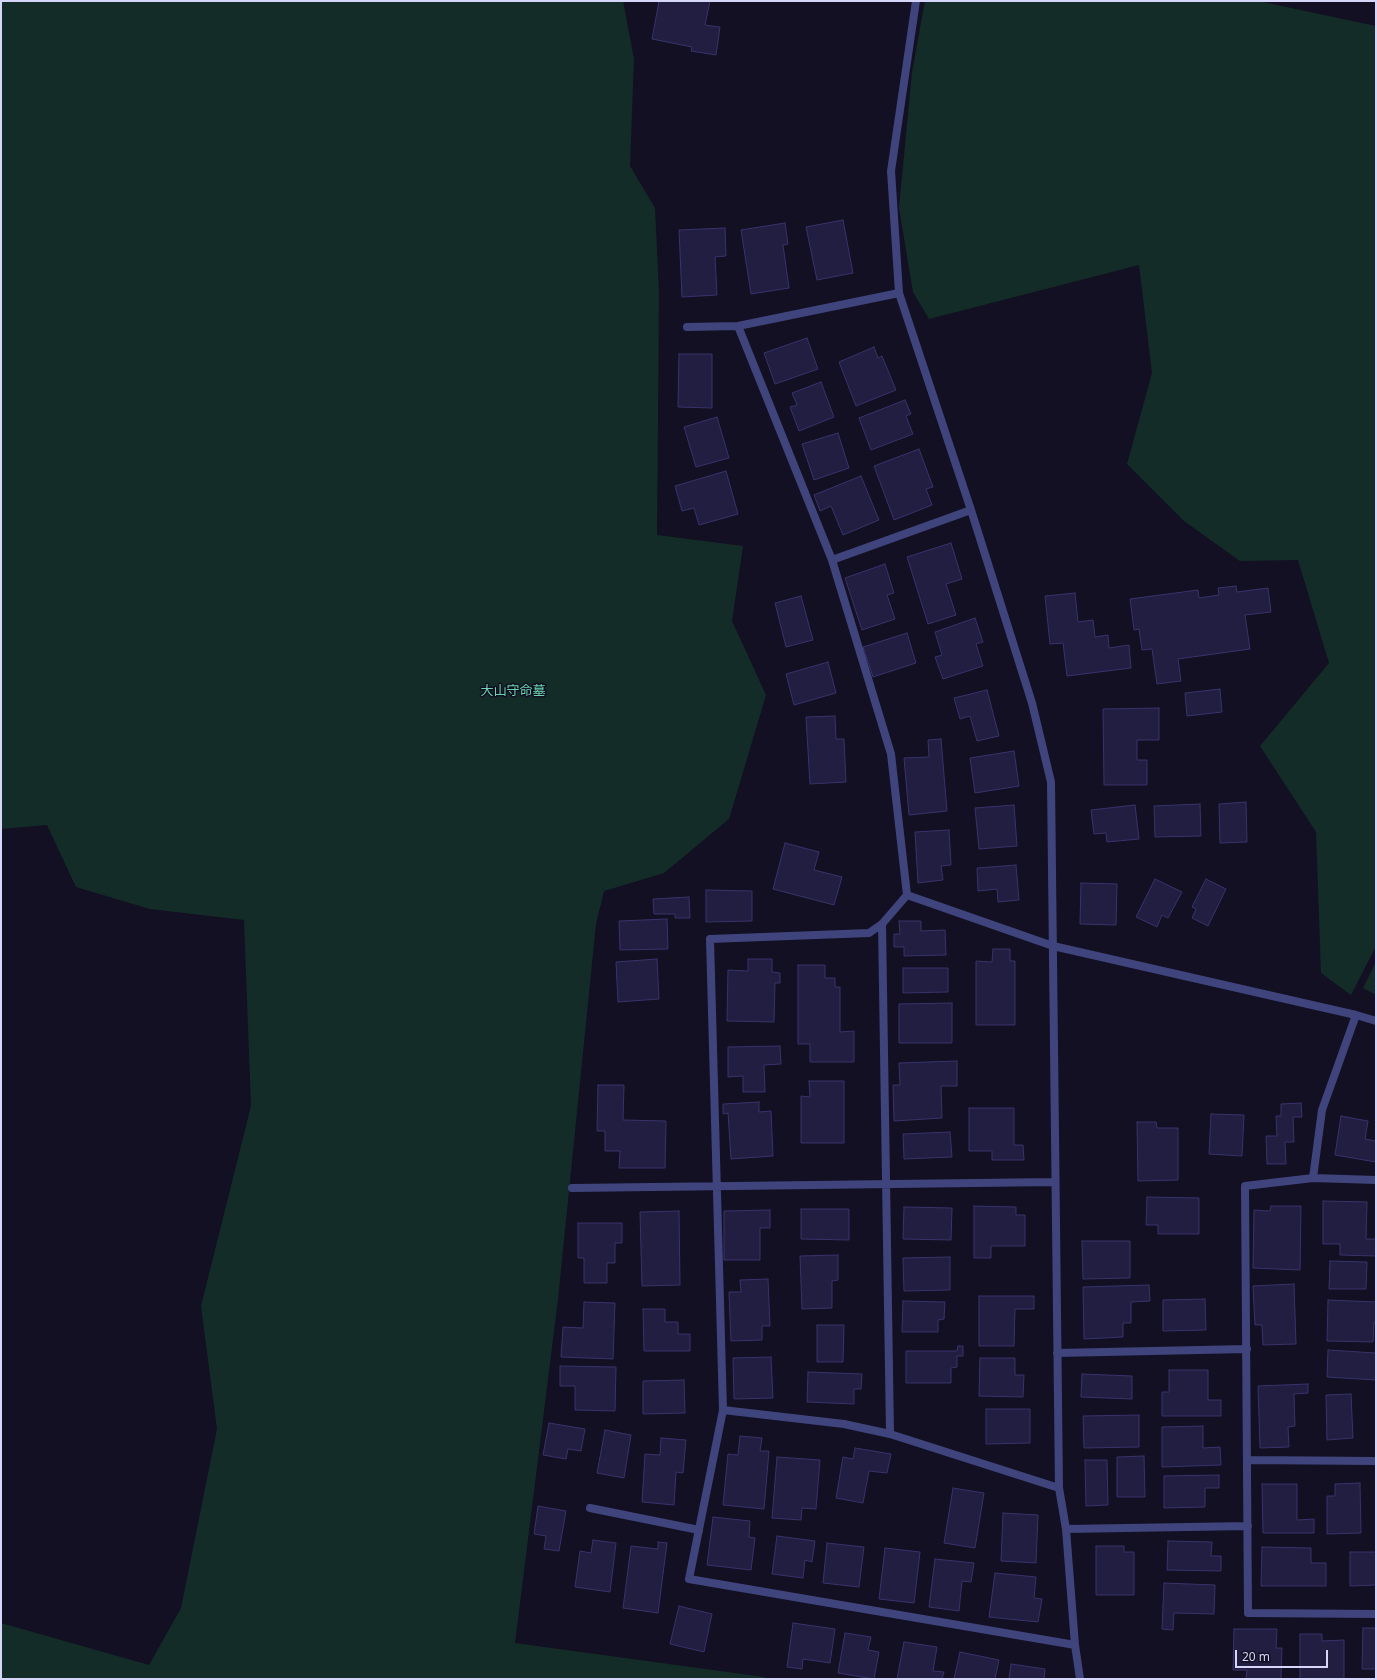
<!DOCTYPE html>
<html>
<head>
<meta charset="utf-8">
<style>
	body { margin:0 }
	#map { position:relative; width:1377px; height:1680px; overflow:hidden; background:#121022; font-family:"Noto Sans",sans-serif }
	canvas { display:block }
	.frame { position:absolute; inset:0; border:2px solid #d6d6fb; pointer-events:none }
	.scale { position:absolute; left:1235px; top:1650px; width:93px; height:18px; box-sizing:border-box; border:2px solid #d6d6fb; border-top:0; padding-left:5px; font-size:12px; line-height:14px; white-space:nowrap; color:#d6d6fb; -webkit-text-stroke:3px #121022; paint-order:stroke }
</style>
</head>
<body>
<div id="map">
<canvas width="1377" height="1680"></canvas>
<div class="frame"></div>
<div class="scale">20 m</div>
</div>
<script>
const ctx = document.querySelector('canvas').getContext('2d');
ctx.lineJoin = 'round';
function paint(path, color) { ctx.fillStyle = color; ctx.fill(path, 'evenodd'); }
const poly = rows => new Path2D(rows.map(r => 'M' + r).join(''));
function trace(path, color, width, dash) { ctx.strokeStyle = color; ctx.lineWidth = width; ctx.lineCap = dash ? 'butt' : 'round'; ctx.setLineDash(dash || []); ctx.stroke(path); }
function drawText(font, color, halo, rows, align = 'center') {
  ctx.font = font + ' "Noto Sans","Noto Sans JP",sans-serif'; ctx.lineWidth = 3; ctx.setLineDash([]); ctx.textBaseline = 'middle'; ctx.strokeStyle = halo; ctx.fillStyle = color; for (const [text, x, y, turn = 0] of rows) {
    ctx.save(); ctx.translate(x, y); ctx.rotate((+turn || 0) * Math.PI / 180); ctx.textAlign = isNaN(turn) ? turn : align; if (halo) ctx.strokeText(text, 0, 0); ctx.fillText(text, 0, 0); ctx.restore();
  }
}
paint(poly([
	[1,1,623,1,634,59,630,166,655,208,659,293,657,535,743,546,732,621,766,695,729,819,664,873,604,891,596,924,558,1299,515,1643,764,1677,765,1679,1,1679,1,1623,149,1665,181,1608,217,1429,201,1306,251,1106,244,920,150,909,76,887,47,825,1,829],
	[925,1,1258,1,1376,26,1376,946,1351,995,1321,973,1316,832,1260,746,1329,663,1298,560,1240,561,1184,521,1127,464,1152,373,1139,265,929,319,913,292,899,208,912,72],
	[1376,962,1376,995,1363,988]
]), '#142c28');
const building = poly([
	[659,1,710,1,705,25,720,27,716,55,691,51,692,47,652,39,659,1],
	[843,220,853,273,817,280,806,227,843,220],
	[785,223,788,244,783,245,789,288,751,294,741,230,785,223],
	[725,228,726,256,715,257,717,295,682,297,679,230,725,228],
	[807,338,818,369,775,384,764,353,807,338],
	[874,347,878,358,882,356,896,390,856,406,839,362,874,347],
	[679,354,712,354,712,408,678,407,679,354],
	[821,382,834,417,799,431,790,407,797,405,792,393,821,382],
	[905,400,911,414,906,416,913,434,871,450,859,418,905,400],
	[717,417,729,458,696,467,684,427,717,417],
	[838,433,849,468,814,480,802,444,838,433],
	[919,449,933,487,926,489,932,505,894,520,874,466,919,449],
	[726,471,738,514,699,525,694,508,682,511,675,486,726,471],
	[861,476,879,520,843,535,831,506,820,511,814,495,861,476],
	[951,543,962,579,946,584,956,615,928,624,907,557,951,543],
	[885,564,894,593,887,595,895,619,862,630,845,578,885,564],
	[1236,586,1237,592,1268,588,1271,612,1245,615,1250,649,1178,659,1181,681,1157,684,1152,649,1142,650,1139,629,1134,630,1130,599,1198,590,1199,598,1219,595,1218,588,1236,586],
	[1075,593,1078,622,1093,620,1095,637,1108,635,1109,648,1129,645,1131,668,1067,676,1063,643,1050,644,1045,596,1075,593],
	[801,596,813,640,786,647,775,603,801,596],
	[975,618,983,642,976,644,983,666,943,679,935,657,942,655,935,632,975,618],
	[907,633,916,663,873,677,863,647,907,633],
	[828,662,836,693,794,705,786,674,828,662],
	[1220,689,1222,712,1187,716,1185,693,1220,689],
	[987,690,999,736,977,741,970,716,960,719,954,698,987,690],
	[1159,708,1159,740,1137,740,1137,760,1147,760,1147,785,1104,785,1103,709,1159,708],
	[835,716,836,739,844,739,846,782,810,784,806,717,835,716],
	[941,739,947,811,909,815,904,758,929,757,928,740,941,739],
	[1014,751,1019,786,975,793,970,758,1014,751],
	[1246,802,1247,842,1220,843,1219,804,1246,802],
	[1200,804,1201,836,1155,837,1154,806,1200,804],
	[1014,805,1017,846,979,849,975,808,1014,805],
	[1135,805,1139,839,1107,842,1106,833,1094,834,1091,810,1135,805],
	[949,830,951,865,941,866,943,880,918,883,915,832,949,830],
	[785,843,819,852,814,870,842,877,834,905,773,889,785,843],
	[1016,865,1019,900,998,902,997,889,978,891,977,868,1016,865],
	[1155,879,1182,892,1168,918,1162,915,1157,927,1136,917,1155,879],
	[1206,879,1226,889,1208,926,1192,918,1196,909,1192,907,1206,879],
	[1081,883,1117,884,1116,925,1080,924,1081,883],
	[706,890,752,891,752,921,706,922,706,890],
	[689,897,690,918,675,918,675,914,654,914,653,899,689,897],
	[667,919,668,949,620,950,619,921,667,919],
	[899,921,921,921,921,931,945,930,946,955,904,956,904,947,894,947,894,934,900,934,899,921],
	[993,949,1010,949,1010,961,1015,961,1015,1025,976,1025,976,961,992,962,993,949],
	[657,959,659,999,618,1002,616,962,657,959],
	[748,959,772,959,772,972,780,973,780,983,775,983,774,1022,727,1021,728,970,748,971,748,959],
	[798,965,825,965,825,978,835,978,835,987,840,987,840,1032,854,1031,854,1062,810,1062,810,1044,798,1044,798,965],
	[903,968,948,968,948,992,903,993,903,968],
	[952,1003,952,1043,899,1043,899,1004,952,1003],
	[780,1046,781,1064,764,1065,765,1092,743,1092,743,1076,728,1077,728,1047,780,1046],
	[957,1061,957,1086,941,1086,942,1118,894,1121,893,1085,900,1085,899,1063,957,1061],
	[809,1081,844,1081,844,1143,801,1143,801,1096,810,1097,809,1081],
	[598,1085,624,1085,623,1120,666,1121,665,1168,619,1168,620,1151,605,1151,605,1131,597,1131,598,1085],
	[759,1102,759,1112,771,1111,773,1156,731,1159,728,1113,723,1114,723,1104,759,1102],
	[1301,1103,1302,1117,1293,1117,1294,1142,1285,1142,1286,1164,1267,1164,1266,1136,1277,1136,1276,1116,1281,1116,1281,1104,1301,1103],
	[969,1108,1014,1108,1014,1145,1023,1145,1024,1160,992,1160,992,1151,969,1151,969,1108],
	[1211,1114,1244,1115,1242,1156,1209,1154,1211,1114],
	[1341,1116,1368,1121,1365,1139,1376,1141,1376,1162,1335,1155,1341,1116],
	[1137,1122,1156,1122,1157,1128,1178,1128,1178,1180,1138,1181,1137,1122],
	[950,1132,952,1157,904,1159,903,1134,950,1132],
	[1147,1197,1199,1198,1199,1234,1158,1234,1158,1225,1146,1225,1147,1197],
	[1323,1201,1367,1202,1366,1239,1376,1239,1376,1256,1340,1255,1340,1244,1323,1244,1323,1201],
	[974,1206,1016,1207,1016,1215,1025,1215,1025,1246,991,1246,991,1258,974,1258,974,1206],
	[1271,1206,1301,1206,1300,1270,1253,1268,1254,1210,1270,1211,1271,1206],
	[904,1207,952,1208,951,1240,903,1239,904,1207],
	[801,1209,849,1209,849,1240,801,1239,801,1209],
	[770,1210,770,1228,760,1228,760,1260,724,1260,724,1211,770,1210],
	[679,1211,680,1285,642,1286,640,1212,679,1211],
	[578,1223,622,1223,622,1243,615,1243,615,1263,607,1263,607,1283,584,1283,584,1258,578,1258,578,1223],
	[1082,1241,1130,1241,1130,1278,1083,1279,1082,1241],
	[838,1255,838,1280,832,1281,832,1308,802,1309,800,1256,838,1255],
	[950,1257,950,1290,904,1291,903,1258,950,1257],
	[1330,1261,1367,1262,1366,1289,1329,1289,1330,1261],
	[768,1279,770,1326,762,1326,762,1340,731,1341,729,1292,741,1292,740,1280,768,1279],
	[1294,1284,1296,1344,1263,1345,1262,1325,1255,1325,1253,1286,1294,1284],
	[1149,1285,1150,1301,1131,1302,1131,1323,1123,1323,1123,1337,1084,1339,1083,1287,1149,1285],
	[979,1296,1034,1296,1034,1309,1015,1309,1014,1346,979,1346,979,1296],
	[1205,1299,1206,1330,1163,1331,1163,1300,1205,1299],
	[1328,1300,1376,1302,1376,1322,1374,1322,1373,1342,1327,1341,1328,1300],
	[903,1301,945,1302,944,1319,938,1320,938,1332,902,1332,903,1301],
	[584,1302,615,1303,613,1359,561,1357,563,1327,583,1328,584,1302],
	[643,1309,665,1309,665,1322,678,1322,678,1334,690,1334,690,1351,644,1351,643,1309],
	[817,1325,844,1325,843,1362,817,1362,817,1325],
	[958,1346,963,1346,963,1356,957,1356,957,1367,951,1368,951,1383,906,1383,906,1351,957,1351,958,1346],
	[1328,1350,1376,1353,1376,1380,1327,1377,1328,1350],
	[771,1357,773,1398,734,1399,733,1358,771,1357],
	[980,1358,1015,1358,1015,1375,1024,1375,1023,1397,979,1396,980,1358],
	[560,1366,616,1367,615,1411,575,1410,575,1386,560,1386,560,1366],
	[1169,1370,1208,1370,1208,1400,1221,1400,1221,1416,1162,1416,1162,1392,1169,1392,1169,1370],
	[808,1372,862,1374,861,1389,854,1389,854,1404,807,1402,808,1372],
	[1082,1374,1132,1376,1132,1399,1081,1397,1082,1374],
	[684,1380,685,1413,643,1414,643,1381,684,1380],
	[1308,1384,1308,1393,1294,1394,1295,1426,1288,1427,1289,1447,1260,1448,1258,1386,1308,1384],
	[1351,1394,1353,1438,1327,1440,1326,1395,1351,1394],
	[986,1409,1030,1409,1030,1443,986,1444,986,1409],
	[1139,1415,1139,1447,1084,1448,1083,1416,1139,1415],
	[549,1423,585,1429,581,1451,568,1449,566,1459,543,1455,549,1423],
	[1203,1426,1203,1448,1220,1447,1221,1465,1162,1467,1162,1427,1203,1426],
	[605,1430,631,1435,624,1478,597,1473,605,1430],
	[740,1436,762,1438,760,1451,769,1451,764,1509,723,1505,728,1454,738,1455,740,1436],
	[661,1438,686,1440,683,1473,676,1472,674,1505,642,1502,645,1454,660,1455,661,1438],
	[855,1448,891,1454,887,1473,869,1471,863,1503,836,1498,843,1457,853,1459,855,1448],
	[1144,1456,1145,1497,1117,1497,1117,1457,1144,1456],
	[777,1457,820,1460,816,1509,802,1508,801,1520,772,1518,777,1457],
	[1085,1460,1107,1460,1108,1505,1086,1506,1085,1460],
	[1219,1475,1219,1488,1205,1488,1205,1507,1164,1508,1164,1476,1219,1475],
	[1360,1483,1361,1533,1327,1534,1327,1496,1335,1496,1335,1484,1360,1483],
	[1262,1484,1297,1484,1297,1520,1314,1519,1314,1533,1263,1533,1262,1484],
	[953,1488,984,1493,975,1548,944,1543,953,1488],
	[538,1506,566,1511,559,1551,544,1549,546,1536,534,1534,538,1506],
	[1003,1513,1038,1515,1036,1563,1001,1561,1003,1513],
	[713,1517,750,1521,749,1537,755,1538,751,1570,707,1565,713,1517],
	[777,1536,815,1541,812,1562,805,1560,803,1578,772,1574,777,1536],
	[593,1540,616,1543,610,1592,575,1587,580,1551,591,1553,593,1540],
	[1168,1541,1212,1542,1211,1556,1221,1556,1221,1571,1167,1570,1168,1541],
	[658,1542,667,1543,658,1613,623,1608,631,1546,658,1549,658,1542],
	[827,1543,864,1547,859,1587,823,1583,827,1543],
	[1096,1546,1124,1546,1124,1552,1134,1552,1134,1595,1096,1595,1096,1546],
	[1262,1547,1311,1548,1311,1563,1326,1563,1326,1586,1261,1586,1262,1547],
	[885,1548,920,1552,914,1603,879,1599,885,1548],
	[1350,1552,1376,1552,1376,1585,1350,1586,1350,1552],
	[935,1559,974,1563,971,1582,962,1581,959,1611,929,1607,935,1559],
	[995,1573,1036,1577,1034,1598,1042,1599,1038,1622,989,1617,995,1573],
	[1164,1583,1215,1585,1214,1614,1174,1613,1173,1630,1162,1629,1164,1583],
	[679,1606,712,1614,704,1652,670,1644,679,1606],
	[793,1623,835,1629,830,1663,803,1659,802,1669,787,1667,793,1623],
	[1363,1628,1376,1628,1376,1669,1362,1669,1363,1628],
	[1234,1629,1277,1629,1276,1648,1282,1648,1281,1679,1246,1679,1247,1670,1233,1670,1234,1629],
	[845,1633,871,1637,868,1650,879,1652,874,1679,838,1673,845,1633],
	[1300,1634,1322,1634,1322,1641,1344,1640,1344,1679,1300,1679,1300,1634],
	[904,1642,937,1647,933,1671,944,1672,942,1679,897,1679,904,1642],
	[960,1652,999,1660,995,1679,954,1679,960,1652],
	[1011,1664,1045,1669,1044,1679,1009,1679,1011,1664]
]);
paint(building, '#221e42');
trace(building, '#38336b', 1);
trace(poly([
	[590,1508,699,1530]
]), '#40447d', 8);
trace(poly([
	[916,1,891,171,899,293,971,510,1032,703,1051,782,1059,1488,1066,1529,1075,1645,1080,1679],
	[738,326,832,560,891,754,907,895],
	[687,327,738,326,899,293],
	[832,560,971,510],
	[882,924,890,1434],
	[1313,1178,1322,1110,1356,1015],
	[1376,1180,1313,1178,1245,1186,1248,1613,1376,1614],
	[572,1188,1055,1182],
	[1057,1353,1247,1349],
	[723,1410,844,1424,890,1434,1059,1488],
	[1247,1460,1376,1461],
	[1066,1529,1248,1526],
	[1075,1645,689,1579,723,1410,710,939,869,933,882,924,907,895,1053,946,1356,1015,1376,1021]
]), '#40447d', 8);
drawText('13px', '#69d4ae', '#121022', [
	["大山守命墓",513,691]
]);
</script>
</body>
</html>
